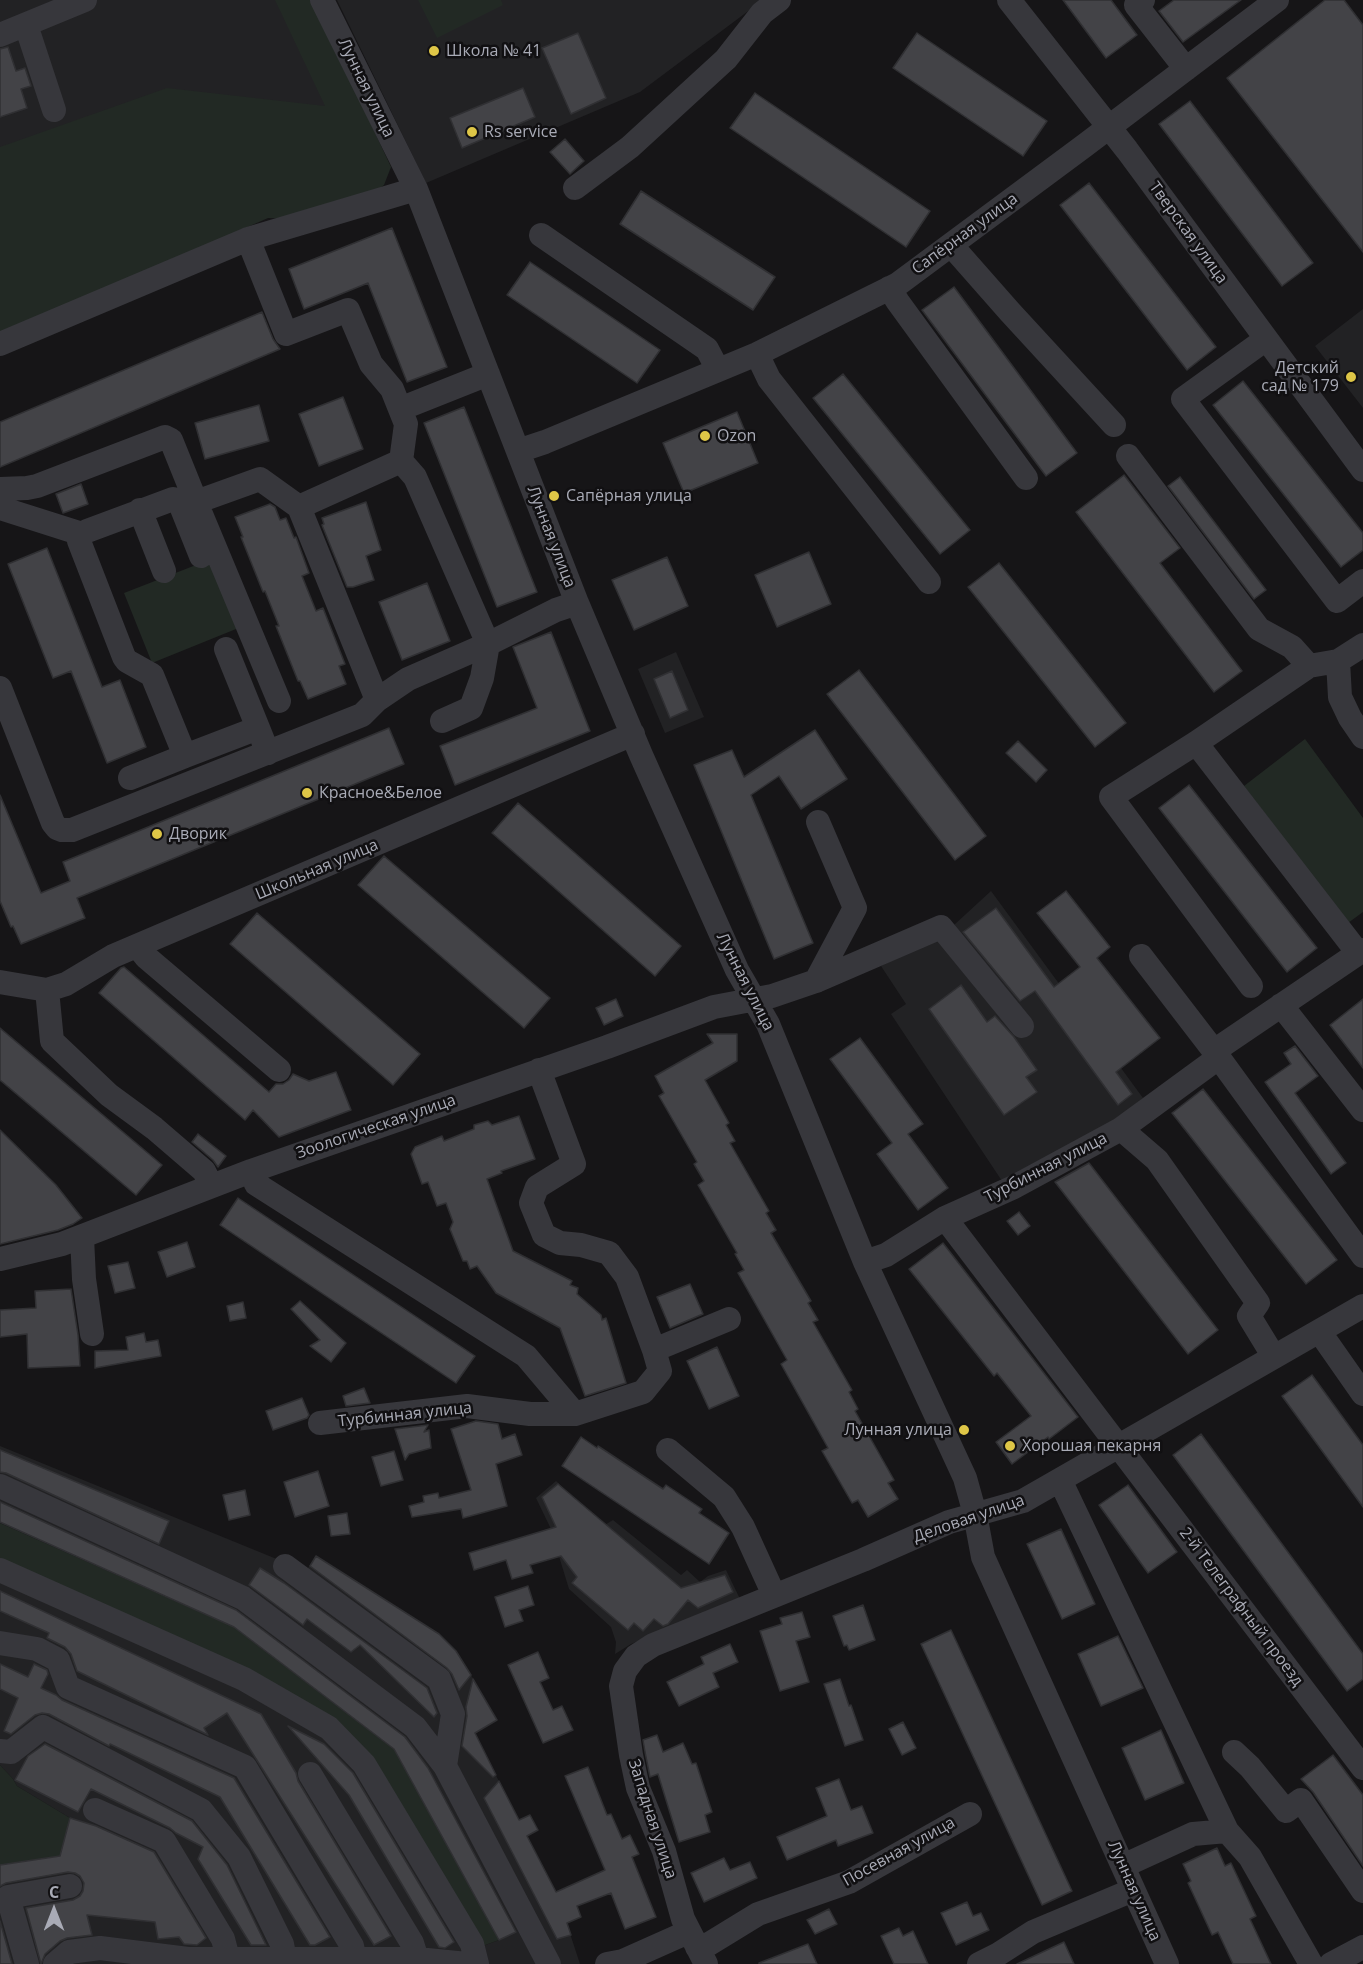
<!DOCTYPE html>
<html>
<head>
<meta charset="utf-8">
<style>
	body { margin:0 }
	#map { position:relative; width:1363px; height:1964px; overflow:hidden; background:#161517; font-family:"Open Sans",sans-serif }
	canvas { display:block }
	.north { position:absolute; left:24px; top:1880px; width:60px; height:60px; -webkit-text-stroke:4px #111012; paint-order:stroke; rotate:0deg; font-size:16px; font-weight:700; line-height:24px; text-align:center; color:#a9abb6 }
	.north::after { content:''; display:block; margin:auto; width:21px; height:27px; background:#a9abb6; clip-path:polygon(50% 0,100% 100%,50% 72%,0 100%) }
</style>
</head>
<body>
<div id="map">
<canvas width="1363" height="1964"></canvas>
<div class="north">С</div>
</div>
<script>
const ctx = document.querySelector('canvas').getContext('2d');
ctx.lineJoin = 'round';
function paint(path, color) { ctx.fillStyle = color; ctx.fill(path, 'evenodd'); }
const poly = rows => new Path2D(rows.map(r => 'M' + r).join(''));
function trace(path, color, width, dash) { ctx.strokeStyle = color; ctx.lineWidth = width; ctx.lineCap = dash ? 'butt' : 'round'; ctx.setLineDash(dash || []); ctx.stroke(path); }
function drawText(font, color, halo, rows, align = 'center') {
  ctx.font = font + ' "Open Sans",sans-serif'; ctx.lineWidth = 5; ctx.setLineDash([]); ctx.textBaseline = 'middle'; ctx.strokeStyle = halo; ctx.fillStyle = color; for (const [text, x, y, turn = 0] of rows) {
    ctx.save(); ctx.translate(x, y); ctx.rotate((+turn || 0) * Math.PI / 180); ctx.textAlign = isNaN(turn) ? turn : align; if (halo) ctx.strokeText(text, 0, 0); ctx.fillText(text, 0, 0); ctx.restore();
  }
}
paint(poly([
	[0,0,313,0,368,116,0,283],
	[337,0,763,0,640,92,426,183],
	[1363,309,1363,408,1315,346],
	[676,652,704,717,665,733,638,669],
	[991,891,1143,1098,1118,1119,1002,1181,891,1014,906,1004,881,966,954,925],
	[0,1446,306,1571,316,1556,439,1634,456,1651,467,1668,497,1720,475,1734,559,1900,580,1964,0,1964,0,1865,60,1856,70,1818,17,1786,13,1779,0,1765,0,1560,245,1671,333,1722,369,1757,480,1947,499,1940,394,1749,234,1627,0,1523],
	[556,1481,603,1526,613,1520,681,1575,687,1570,700,1582,708,1576,726,1570,740,1599,631,1644,615,1654,616,1642,611,1627,569,1589,550,1527,536,1498]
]), '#222224');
paint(poly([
	[275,0,313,0,391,167,384,185,366,198,296,219,268,218,0,336,0,147,167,88,325,106],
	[418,0,501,0,503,5,437,38],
	[214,558,241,627,152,663,124,593],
	[1305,739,1363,818,1363,912,1348,923,1244,786],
	[0,1523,234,1627,394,1749,499,1940,480,1947,369,1757,0,1560],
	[0,1765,13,1779,17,1786,70,1818,60,1856,0,1865]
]), '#222924');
const building = poly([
	[1063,0,1111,0,1137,35,1106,58,1063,0],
	[1174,0,1241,0,1183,42,1159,11,1174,0],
	[1325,0,1344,0,1363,25,1363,252,1227,78,1325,0],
	[578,33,606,98,571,114,542,48,578,33],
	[917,33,1047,121,1023,156,893,68,917,33],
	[8,47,16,71,25,68,31,86,21,89,27,108,0,117,0,49,8,47],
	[523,88,535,117,462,148,450,118,523,88],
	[755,93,930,211,906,247,730,128,755,93],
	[1190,101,1313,263,1282,286,1159,124,1190,101],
	[565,139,584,161,570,174,550,152,565,139],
	[1089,183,1216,347,1187,370,1060,205,1089,183],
	[641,191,775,277,753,310,620,224,641,191],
	[392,228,447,367,407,382,368,283,304,309,289,269,392,228],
	[530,262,660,350,637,383,507,295,530,262],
	[954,287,1077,453,1046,476,922,310,954,287],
	[262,312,273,339,280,349,0,467,0,422,262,312],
	[843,374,970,530,940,554,813,398,843,374],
	[1243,381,1363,533,1363,550,1341,567,1213,405,1243,381],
	[343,397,363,449,319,466,299,414,343,397],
	[259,405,269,441,205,459,195,423,259,405],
	[464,407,537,592,497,607,424,423,464,407],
	[737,412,758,463,684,493,663,443,737,412],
	[1124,475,1180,548,1160,563,1242,671,1214,692,1076,512,1124,475],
	[1180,477,1266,590,1254,599,1168,486,1180,477],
	[81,484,88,504,63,513,56,494,81,484],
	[366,502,381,550,366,556,374,580,353,587,347,587,322,525,324,524,322,518,366,502],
	[270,504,275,507,280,520,286,518,294,538,296,537,309,573,302,576,316,611,323,608,345,664,339,666,346,684,308,699,300,681,298,681,276,626,279,626,265,591,263,592,241,537,243,537,235,517,270,504],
	[47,548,102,687,120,680,146,747,107,763,71,671,53,678,8,564,47,548],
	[809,552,831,604,777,627,755,575,809,552],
	[667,557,688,606,634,630,612,580,667,557],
	[999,563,1126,723,1095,747,968,587,999,563],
	[427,583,450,641,402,660,379,602,427,583],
	[551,632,590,731,455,785,440,746,537,708,513,647,551,632],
	[859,670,986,836,955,860,827,694,859,670],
	[672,671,688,710,670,718,654,679,672,671],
	[389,728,404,764,77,898,85,918,21,944,13,926,11,927,0,901,0,795,41,893,70,881,63,862,389,728],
	[815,730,847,779,801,809,779,776,751,795,813,943,774,959,694,765,732,750,744,777,815,730],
	[1018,741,1047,770,1036,782,1006,753,1018,741],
	[1189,785,1317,948,1287,972,1159,808,1189,785],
	[518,803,681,946,655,976,492,833,518,803],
	[384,856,550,998,524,1028,358,885,384,856],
	[1066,891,1110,947,1097,958,1160,1038,1116,1072,1132,1094,1118,1105,1035,991,1020,1001,963,932,996,908,1054,987,1080,967,1037,913,1066,891],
	[257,913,420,1054,393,1085,230,944,257,913],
	[124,967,269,1092,276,1084,283,1084,289,1080,293,1074,309,1081,336,1072,351,1110,279,1137,253,1110,245,1120,99,993,121,968,124,967],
	[961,985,987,1022,995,1016,1014,1037,1037,1070,1026,1077,1037,1092,1004,1115,929,1009,961,985],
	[616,999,623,1016,604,1025,596,1008,616,999],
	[1363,999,1363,1068,1330,1025,1363,999],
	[0,1028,162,1165,136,1195,0,1080,0,1028],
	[707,1034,737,1034,737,1061,705,1080,729,1123,726,1125,735,1141,730,1143,769,1211,766,1213,776,1230,771,1233,811,1301,808,1303,818,1320,813,1322,852,1390,849,1392,858,1409,855,1411,894,1480,888,1483,898,1499,868,1517,858,1500,852,1503,822,1451,828,1448,781,1364,787,1360,738,1273,744,1270,735,1254,737,1253,698,1185,704,1181,694,1164,697,1162,659,1096,664,1093,655,1076,713,1043,707,1034],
	[860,1038,923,1124,908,1134,948,1188,918,1210,877,1154,892,1143,830,1059,860,1038],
	[1295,1046,1318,1076,1295,1093,1346,1163,1331,1174,1265,1082,1291,1064,1284,1053,1295,1046],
	[1203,1089,1337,1260,1306,1284,1172,1113,1203,1089],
	[519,1116,535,1159,501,1171,502,1173,487,1179,513,1251,572,1281,570,1285,578,1288,577,1294,601,1315,602,1320,606,1318,626,1383,585,1396,560,1328,496,1293,477,1266,470,1269,467,1261,463,1261,450,1229,453,1222,446,1203,437,1206,428,1182,422,1184,411,1154,415,1147,442,1136,444,1141,474,1129,474,1125,488,1121,492,1125,519,1116],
	[0,1130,56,1185,82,1218,73,1224,58,1230,0,1244,0,1130],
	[198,1134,226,1156,218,1167,213,1160,192,1142,198,1134],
	[1089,1163,1218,1330,1188,1354,1055,1182,1089,1163],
	[238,1198,475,1356,456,1383,220,1225,238,1198],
	[1019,1212,1030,1226,1018,1235,1007,1221,1019,1212],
	[187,1242,195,1267,167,1277,158,1252,187,1242],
	[943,1243,1078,1417,1049,1439,1048,1437,1012,1464,996,1442,1031,1416,997,1373,994,1376,909,1269,943,1243],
	[128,1262,135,1288,115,1293,108,1266,128,1262],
	[690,1284,703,1314,670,1328,657,1297,690,1284],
	[71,1289,78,1335,80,1366,28,1368,27,1334,0,1337,0,1310,36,1308,35,1291,71,1289],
	[300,1301,346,1343,331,1362,310,1346,320,1340,291,1309,300,1301],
	[243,1302,246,1318,230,1321,227,1306,243,1302],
	[144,1333,146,1342,158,1340,161,1356,95,1368,95,1351,128,1350,126,1337,144,1333],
	[717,1347,739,1396,709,1409,687,1361,717,1347],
	[1312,1375,1363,1445,1363,1507,1282,1396,1312,1375],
	[364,1388,370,1403,346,1406,343,1396,364,1388],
	[302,1398,309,1415,307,1418,273,1430,266,1411,302,1398],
	[476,1421,498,1424,502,1439,515,1434,522,1455,496,1464,507,1506,463,1518,461,1509,412,1517,409,1506,424,1502,423,1496,438,1493,439,1498,471,1490,451,1429,476,1421],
	[428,1425,424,1432,429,1430,431,1448,409,1454,405,1460,395,1429,428,1425],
	[1201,1434,1363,1654,1363,1679,1347,1691,1173,1455,1201,1434],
	[581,1437,597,1448,598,1446,663,1489,666,1485,702,1509,699,1513,729,1533,709,1564,562,1466,581,1437],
	[0,1450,169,1521,159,1544,6,1473,0,1472,0,1450],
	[394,1451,403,1480,381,1486,372,1457,394,1451],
	[318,1471,329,1506,295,1517,284,1482,318,1471],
	[558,1484,681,1588,725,1575,733,1592,698,1608,688,1600,668,1624,663,1626,654,1619,643,1631,634,1623,628,1630,572,1583,577,1577,561,1556,530,1565,533,1573,512,1579,506,1560,474,1570,469,1553,556,1527,542,1497,558,1484],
	[1128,1485,1177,1552,1148,1573,1099,1505,1128,1485],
	[245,1490,250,1515,229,1520,223,1495,245,1490],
	[0,1502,236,1610,405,1737,428,1768,516,1932,499,1940,394,1749,234,1627,0,1522,0,1502],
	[347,1513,350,1534,331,1536,328,1516,347,1513],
	[1061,1529,1095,1604,1062,1619,1027,1544,1061,1529],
	[316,1556,439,1634,456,1651,471,1675,459,1690,452,1674,447,1668,310,1566,316,1556],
	[260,1568,284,1583,427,1688,437,1713,434,1717,360,1645,351,1652,307,1619,303,1625,249,1585,260,1568],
	[528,1586,534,1605,519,1610,523,1621,505,1627,495,1597,528,1586],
	[0,1591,261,1714,296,1773,298,1781,391,1936,374,1945,227,1713,204,1728,208,1735,77,1671,71,1654,65,1647,47,1638,49,1633,0,1611,0,1591],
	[863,1605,875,1640,849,1650,847,1645,844,1646,833,1616,863,1605],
	[802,1612,810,1637,796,1641,809,1682,780,1691,760,1631,782,1624,780,1618,802,1612],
	[951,1630,1072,1891,1042,1905,921,1644,951,1630],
	[1118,1636,1143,1688,1101,1706,1078,1654,1118,1636],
	[730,1644,738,1662,713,1673,719,1687,679,1706,667,1682,704,1664,701,1657,730,1644],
	[538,1652,549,1678,540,1682,553,1710,562,1706,573,1730,543,1743,508,1665,538,1652],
	[0,1664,28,1677,34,1664,47,1670,48,1674,41,1688,56,1695,62,1700,234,1778,330,1937,315,1945,310,1945,220,1797,110,1744,109,1746,49,1714,42,1713,35,1715,11,1734,4,1731,18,1698,0,1689,0,1664],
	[473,1679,497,1720,475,1733,496,1775,493,1777,462,1746,467,1716,466,1707,473,1679],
	[840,1679,849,1706,851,1705,863,1740,845,1746,824,1684,840,1679],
	[903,1722,916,1748,902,1755,889,1729,903,1722],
	[288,1726,324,1744,353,1773,454,1942,445,1948,439,1947,349,1795,288,1726],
	[1161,1730,1184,1783,1145,1800,1122,1748,1161,1730],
	[657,1735,663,1752,683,1743,692,1764,696,1763,712,1812,705,1815,710,1832,679,1842,658,1774,650,1777,645,1752,643,1740,657,1735],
	[45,1744,192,1821,227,1865,266,1945,251,1945,198,1859,203,1847,176,1833,170,1828,91,1789,78,1812,15,1780,28,1756,45,1744],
	[1333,1755,1363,1795,1363,1866,1313,1792,1301,1779,1333,1755],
	[588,1767,607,1815,611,1814,622,1839,630,1835,639,1854,632,1857,656,1917,625,1929,611,1893,577,1906,581,1917,567,1923,571,1935,557,1939,484,1798,499,1781,519,1820,530,1815,538,1830,527,1836,556,1892,605,1870,565,1776,588,1767],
	[839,1779,851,1810,862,1806,873,1833,838,1846,836,1840,787,1860,777,1837,827,1816,816,1788,839,1779],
	[70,1818,96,1826,154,1852,206,1938,197,1945,184,1944,179,1937,158,1939,155,1922,87,1915,92,1935,67,1938,60,1941,45,1954,41,1964,26,1908,73,1900,80,1896,83,1891,84,1883,80,1876,75,1873,68,1872,6,1883,0,1886,0,1865,60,1856,70,1818],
	[1217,1848,1225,1866,1231,1863,1256,1916,1250,1919,1271,1964,1233,1964,1218,1932,1212,1935,1188,1883,1191,1881,1183,1864,1217,1848],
	[724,1858,730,1870,750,1862,757,1878,704,1902,691,1873,724,1858],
	[967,1902,973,1916,981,1913,989,1930,956,1945,941,1913,967,1902],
	[829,1909,837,1924,815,1934,807,1920,829,1909],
	[0,1921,12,1964,0,1964,0,1921],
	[899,1928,903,1936,913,1931,928,1964,894,1964,881,1936,899,1928],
	[1064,1942,1074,1964,1017,1964,1064,1942],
	[808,1944,817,1964,759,1964,759,1963,808,1944]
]);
paint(building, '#434347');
trace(building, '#303033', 1.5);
trace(poly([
	[322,0,416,189,577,603,641,755,737,970,768,1024,865,1262,965,1478,975,1514,983,1557,1167,1964],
	[1009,0,1127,150,1363,470],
	[1143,0,1136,5,1186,69],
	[26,25,54,110],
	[0,35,85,0],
	[575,188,630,147,726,59,762,13,779,0],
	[541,235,707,349,718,370],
	[951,245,1010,312,1114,425],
	[889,288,898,302,1026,478],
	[1266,339,1183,399,1337,601,1363,581],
	[0,344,248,239,416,189],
	[757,354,769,379,929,582],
	[400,409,488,374],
	[518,451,545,442,757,354,898,284,1084,146,1277,0],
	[1128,456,1259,629,1292,647,1309,666],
	[0,489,27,488,37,486,165,437,171,440,196,502],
	[299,507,401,461],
	[0,508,82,534],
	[140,510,164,571],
	[201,556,181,506,178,501,173,499,87,531,82,534,79,541,124,657,127,661,152,675,185,756,258,728,268,753],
	[226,649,258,728],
	[1338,661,1340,697,1350,718,1363,737],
	[0,688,53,823,57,828,62,830,72,830,362,715,377,700,408,679,488,644,415,477,401,461,406,424,392,389,371,364,348,310,286,334,248,239],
	[279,701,196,502,260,479,299,507,377,700],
	[442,721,471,708,482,678,488,644,556,610,577,603],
	[1196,743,1358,953],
	[130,778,185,756],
	[138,947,146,957,279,1070],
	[1141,956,1214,1051,1363,1256],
	[816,981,855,908,818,822],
	[0,982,47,990,66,984,113,956,633,734],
	[1251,986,1111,797,1196,743,1309,666,1338,661,1363,645],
	[47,990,52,1041,109,1095,154,1128,204,1171,211,1185],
	[1281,1005,1363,1110],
	[1214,1051,1363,950],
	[539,1070,574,1164,537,1187,531,1203,544,1235,560,1243,581,1245,609,1253,627,1277,654,1350],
	[1121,1129,1157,1160,1258,1303,1249,1316,1274,1357],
	[251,1171,256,1184,526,1356,575,1414],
	[945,1218,1363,1768],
	[82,1237,84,1279,92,1334],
	[0,1259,62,1244,251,1171,607,1047,714,1007,772,996,816,981,941,927,1022,1026],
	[865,1262,886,1255,945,1218,1014,1187,1121,1129,1218,1058],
	[1319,1331,1363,1394],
	[320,1423,467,1406,530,1414,575,1414,643,1392,660,1371,654,1350,729,1319],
	[668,1450,724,1497,743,1527,774,1595],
	[1060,1480,1227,1831],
	[0,1486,243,1598,415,1727,445,1766,549,1964],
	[285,1566,439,1679,453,1714,445,1766],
	[0,1570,244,1679,329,1728,364,1764,472,1944,477,1964],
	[0,1643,37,1649,58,1660,68,1687,245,1767,352,1946,355,1960],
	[0,1751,11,1752,43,1727,201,1810,239,1857,282,1944,285,1959],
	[1234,1752,1250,1767,1286,1811,1301,1800,1363,1891],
	[310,1774,412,1943,417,1959],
	[95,1810,164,1841,223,1939,228,1958],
	[1123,1866,1193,1834,1227,1831,1250,1857,1311,1964],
	[697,1947,709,1944,758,1914,849,1882,970,1814],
	[27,1964,8,1897,70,1886],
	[55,1964,69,1952,100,1948,188,1959,417,1959,467,1964],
	[607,1964,623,1961,688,1932],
	[706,1964,683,1919,664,1851,638,1788,631,1755,621,1686,625,1671,636,1656,653,1645,863,1560,949,1522,1023,1501,1363,1306],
	[979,1964,997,1955,1033,1932,1133,1890],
	[1331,1964,1363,1947]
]), '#37373c', 24);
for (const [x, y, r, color] of [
	[434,51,6,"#dec647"],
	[472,132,6,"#dec647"],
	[1351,377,6,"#dec647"],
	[705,436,6,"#dec647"],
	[554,496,6,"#dec647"],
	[307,793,6,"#dec647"],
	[157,834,6,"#dec647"],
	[964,1430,6,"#dec647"],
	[1010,1446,6,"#dec647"]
]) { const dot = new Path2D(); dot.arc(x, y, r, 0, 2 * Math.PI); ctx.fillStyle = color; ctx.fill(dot); trace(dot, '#111012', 2); }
drawText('16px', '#a9abb6', '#111012', [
	["Школа № 41",446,51],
	["Rs service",484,132],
	["Детский",1339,368,"right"],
	["сад № 179",1339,386,"right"],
	["Ozon",717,436],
	["Сапёрная улица",566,496],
	["Красное&Белое",319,793],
	["Дворик",169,834],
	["Лунная улица",952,1430,"right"],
	["Хорошая пекарня",1022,1446]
], 'left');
drawText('16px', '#a9abb6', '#111012', [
	["Лунная улица",366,88,64],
	["Тверская улица",1188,233,54],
	["Сапёрная улица",965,234,-36],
	["Лунная улица",551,537,69],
	["Школьная улица",317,870,-23],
	["Лунная улица",745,982,63],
	["Зоологическая улица",376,1127,-19],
	["Турбинная улица",1046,1168,-27],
	["Турбинная улица",405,1415,-6],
	["Деловая улица",969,1519,-19],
	["2-й Телеграфный проезд",1241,1607,53],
	["Западная улица",652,1819,72],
	["Посевная улица",899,1852,-29],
	["Лунная улица",1134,1891,66]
]);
</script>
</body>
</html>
